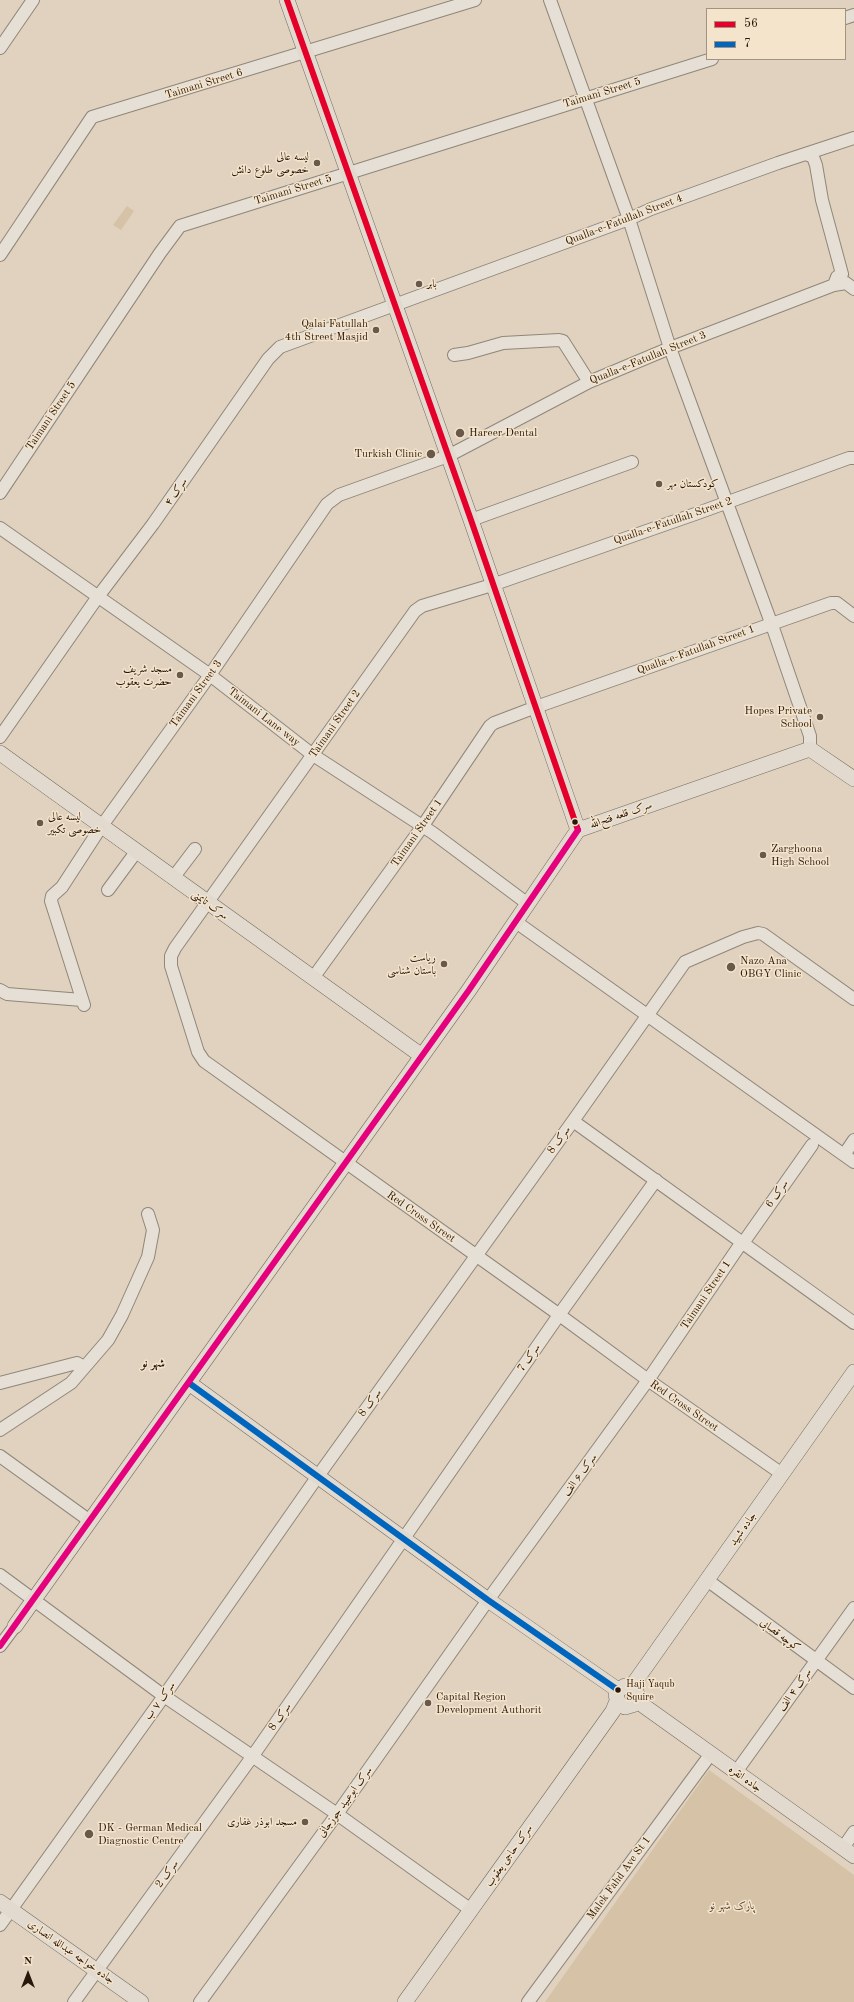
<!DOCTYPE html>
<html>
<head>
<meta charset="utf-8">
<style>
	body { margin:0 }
	#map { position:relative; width:854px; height:2002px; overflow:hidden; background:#e0d2be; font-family:"Old Standard TT",serif }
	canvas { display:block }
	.legend { position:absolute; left:706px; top:8px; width:140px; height:52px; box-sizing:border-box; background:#f4e4cc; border:1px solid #a2927f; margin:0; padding:5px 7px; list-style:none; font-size:12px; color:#28180b }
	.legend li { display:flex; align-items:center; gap:8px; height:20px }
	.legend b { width:20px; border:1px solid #a2927f }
	.north { position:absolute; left:8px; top:1954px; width:40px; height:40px; -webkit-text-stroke:3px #f4e4cc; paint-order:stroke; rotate:0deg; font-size:11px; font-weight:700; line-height:16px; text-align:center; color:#28180b }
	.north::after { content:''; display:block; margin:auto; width:14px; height:18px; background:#28180b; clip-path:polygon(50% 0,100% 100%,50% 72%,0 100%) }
</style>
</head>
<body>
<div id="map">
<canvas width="854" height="2002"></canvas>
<ul class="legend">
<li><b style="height:5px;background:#e4002b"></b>56</li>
<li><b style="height:5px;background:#0065bd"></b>7</li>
</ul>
<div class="north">N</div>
</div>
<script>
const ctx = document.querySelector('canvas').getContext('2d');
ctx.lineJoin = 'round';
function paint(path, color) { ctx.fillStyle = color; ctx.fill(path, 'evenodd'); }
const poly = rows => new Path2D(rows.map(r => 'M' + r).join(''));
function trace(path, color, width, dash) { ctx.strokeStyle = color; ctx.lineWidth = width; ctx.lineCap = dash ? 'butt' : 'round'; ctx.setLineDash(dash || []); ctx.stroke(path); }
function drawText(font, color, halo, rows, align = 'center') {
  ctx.font = font + ' "Old Standard TT",Amiri,serif'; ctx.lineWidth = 3; ctx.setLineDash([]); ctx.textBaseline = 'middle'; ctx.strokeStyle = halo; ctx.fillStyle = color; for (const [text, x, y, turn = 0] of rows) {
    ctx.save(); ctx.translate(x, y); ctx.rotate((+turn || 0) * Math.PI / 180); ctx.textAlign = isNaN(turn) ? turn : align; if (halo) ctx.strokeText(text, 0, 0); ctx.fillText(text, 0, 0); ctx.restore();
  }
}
paint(poly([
	[127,206,134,211,121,230,113,225],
	[709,1770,854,1875,854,2002,545,2002]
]), '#d5c2a7');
const minor = poly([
	[550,0,629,219,670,348,773,628,810,736,810,749],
	[845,18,854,15],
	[0,48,33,0],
	[806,154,813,157,816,165,822,200,842,274,837,277,834,285],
	[0,255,92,117,475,0],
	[454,355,468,353,503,343,559,340,563,341,589,382],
	[0,493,160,253,180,226,712,59],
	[471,520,632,462],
	[0,528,210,675,313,755,433,833,528,904],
	[0,737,97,598,153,524,268,359,280,347,629,219,651,209,778,163,854,138],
	[173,878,195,849],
	[108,890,136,852],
	[516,922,854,1162],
	[313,978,422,827,490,726,494,723,536,707,831,603,837,603,854,616],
	[0,990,7,994,82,1000],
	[84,1005,51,901,52,896,62,887,101,827,210,675,327,504,339,495,448,456,589,382,670,348,834,285,846,283,854,289],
	[573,1121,854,1323],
	[844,1155,854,1140],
	[743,1243,812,1145],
	[0,1383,73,1364,77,1363,84,1367],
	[0,1430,71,1383,108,1340,122,1315,148,1257,153,1230,148,1214],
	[0,1456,90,1521],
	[782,1474,648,1380,554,1311,204,1061,198,1052,171,966,171,956,175,948,415,611,422,606,492,585,698,513,849,458,854,458],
	[0,1575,164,1696,337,1814,471,1910],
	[707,1580,854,1688],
	[0,1646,15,1626],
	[736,1772,854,1608],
	[843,1848,854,1832],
	[0,1925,164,1696,318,1476,573,1121,685,962,743,937,758,933,763,934,854,999],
	[74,2002,252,1757,559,1315,656,1180],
	[200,2002,337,1814,488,1600,648,1380,742,1242],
	[528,2002,710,1755]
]);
const major = poly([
	[287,0,471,520,578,830],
	[0,753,422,1056],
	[578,830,810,749,854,779],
	[189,1383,488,1600,618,1690],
	[15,1626,469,990,578,830],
	[632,1686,854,1372],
	[638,1698,635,1704,625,1707,619,1704,616,1695,618,1690,625,1686,635,1688,638,1698,644,1706,854,1856],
	[0,1902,141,2002],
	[405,2002,613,1711,617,1701]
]);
trace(minor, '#908679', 14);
trace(major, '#766c60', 16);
trace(minor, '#e6dfd5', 12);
trace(major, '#e2dace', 15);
trace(poly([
	[287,0,471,520,578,830]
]), '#e4002b', 6);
trace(poly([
	[189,1383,488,1600,618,1690]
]), '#0065bd', 6);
trace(poly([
	[0,1646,469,990,578,830]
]), '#e5007d', 6);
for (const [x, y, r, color] of [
	[317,163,4,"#68594a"],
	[419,284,4,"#68594a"],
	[376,330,4,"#68594a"],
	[460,433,5,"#68594a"],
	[431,454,5,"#68594a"],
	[659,484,4,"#68594a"],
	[180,675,4,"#68594a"],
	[820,717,4,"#68594a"],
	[575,822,3.5,"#28180b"],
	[40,823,4,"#68594a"],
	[763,855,4,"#68594a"],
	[444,964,4,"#68594a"],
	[731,967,5,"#68594a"],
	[618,1690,3.5,"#28180b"],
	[428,1703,4,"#68594a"],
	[305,1822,4,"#68594a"],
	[89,1834,5,"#68594a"]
]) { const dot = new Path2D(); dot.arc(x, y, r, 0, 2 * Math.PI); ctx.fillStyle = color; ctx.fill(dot); trace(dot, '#f4e4cc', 1.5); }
drawText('10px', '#28180b', '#f4e4cc', [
	["Haji Yaqub",626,1684],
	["Squire",626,1697]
], 'left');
drawText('11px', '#28180b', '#f4e4cc', [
	["Taimani Street 6",204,84,-17],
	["Taimani Street 5",602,93,-17],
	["Taimani Street 5",293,190,-17],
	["Qualla-e-Fatullah Street 4",624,220,-21],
	["Qualla-e-Fatullah Street 3",648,358,-22],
	["Taimani Street 5",51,416,-56],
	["سرک ۴",176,492,-55],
	["Qualla-e-Fatullah Street 2",673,521,-19],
	["Qualla-e-Fatullah Street 1",696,650,-20],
	["Taimani Street 3",196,694,-54],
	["Taimani Lane way",264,717,38],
	["Taimani Street 2",335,724,-55],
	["سرک قلعه فتح‌الله",621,815,-19],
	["Taimani Street 1",417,833,-55],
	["سرک تایمنی",210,905,36],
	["سرک 8",559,1140,-54],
	["سرک 6",777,1194,-55],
	["Red Cross Street",421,1217,35],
	["Taimani Street 1",706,1295,-56],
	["سرک 7",529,1358,-55],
	["سرک 8",370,1403,-54],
	["Red Cross Street",684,1406,35],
	["سرک ۶ الف",580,1475,-54],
	["جاده شهید",743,1529,-55],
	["کوچه قصابی",780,1635,37],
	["سرک ۴ الف",795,1690,-55],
	["سرک ۷ ب",160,1701,-54],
	["سرک 8",280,1717,-55],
	["جاده انقره",745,1779,35],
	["سرک ابوعبید جوزجانی",345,1802,-54],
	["سرک حاجی یعقوب",509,1856,-55],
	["سرک 2",167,1874,-54],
	["Malek Fahd Ave St 1",619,1878,-54],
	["جاده خواجه عبدالله انصاری",71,1952,35]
]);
drawText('11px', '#28180b', '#f4e4cc', [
	["لیسه عالی",309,157,"right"],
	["خصوصی طلوع دانش",309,170,"right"],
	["بابر",427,284],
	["Qalai Fatullah",368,324,"right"],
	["4th Street Masjid",368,337,"right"],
	["Hareer Dental",469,433],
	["Turkish Clinic",422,454,"right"],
	["کودکستان مهر",667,484],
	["مسجد شریف",172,669,"right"],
	["حضرت یعقوب",172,682,"right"],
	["Hopes Private",812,711,"right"],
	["School",812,724,"right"],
	["لیسه عالی",48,817],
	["خصوصی تکبیر",48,830],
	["Zarghoona",771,849],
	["High School",771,862],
	["ریاست",436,958,"right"],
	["باستان شناسی",436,971,"right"],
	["Nazo Ana",740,961],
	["OBGY Clinic",740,974],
	["Capital Region",436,1697],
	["Development Authorit",436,1710],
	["مسجد ابوذر غفاری",297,1822,"right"],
	["DK - German Medical",98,1828],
	["Diagnostic Centre",98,1841]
], 'left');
drawText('italic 11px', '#594734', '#f4e4cc', [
	["پارک شهر نو",732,1906]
]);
drawText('bold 12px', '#28180b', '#f4e4cc', [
	["شهر نو",153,1364]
]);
</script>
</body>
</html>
